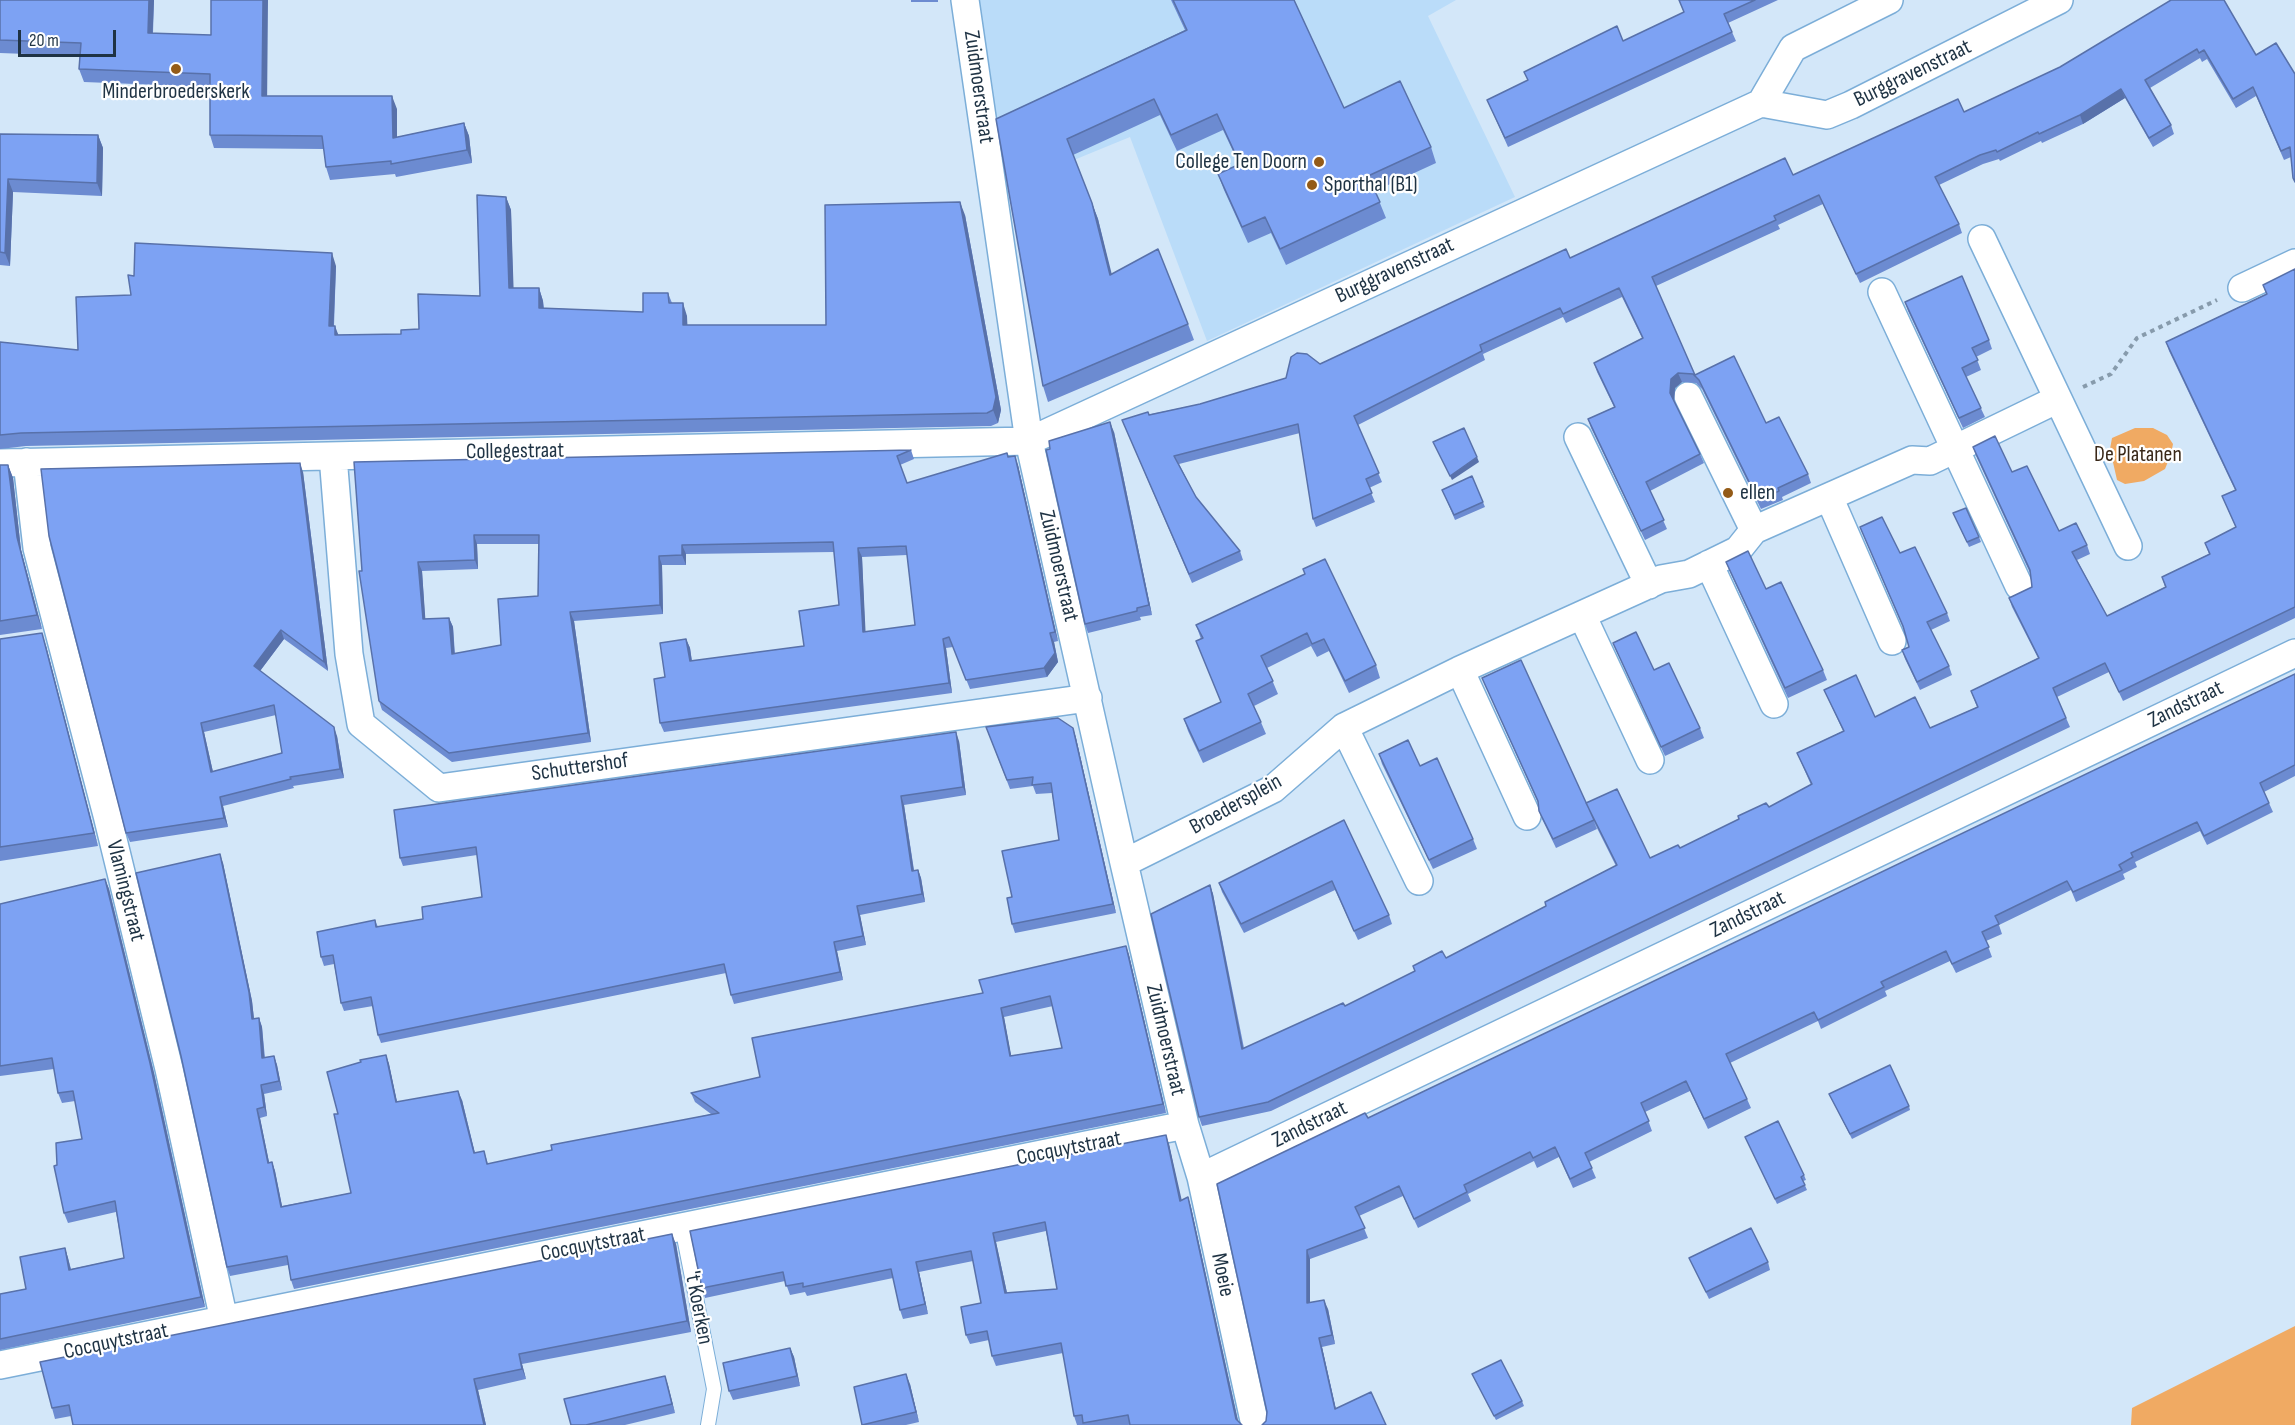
<!DOCTYPE html>
<html>
<head>
<meta charset="utf-8">
<style>
	body { margin:0 }
	#map { position:relative; width:2295px; height:1425px; overflow:hidden; background:#d3e7f9; font-family:"Sofia Sans Condensed",sans-serif }
	canvas { display:block }
	.scale { position:absolute; left:18px; top:30px; width:98px; height:27px; box-sizing:border-box; border:3px solid #1f3344; border-top:0; padding-left:8px; font-size:18px; line-height:21px; white-space:nowrap; color:#1f3344; -webkit-text-stroke:4px #fff; paint-order:stroke }
</style>
</head>
<body>
<div id="map">
<canvas width="2295" height="1425"></canvas>
<div class="scale">20 m</div>
</div>
<script>
const ctx = document.querySelector('canvas').getContext('2d');
ctx.lineJoin = 'round';
function paint(path, color) { ctx.fillStyle = color; ctx.fill(path, 'evenodd'); }
const poly = rows => new Path2D(rows.map(r => 'M' + r).join(''));
function trace(path, color, width, dash) { ctx.strokeStyle = color; ctx.lineWidth = width; ctx.lineCap = dash ? 'butt' : 'round'; ctx.setLineDash(dash || []); ctx.stroke(path); }
function drawText(font, color, halo, rows, align = 'center') {
  ctx.font = font + ' "Sofia Sans Condensed",sans-serif'; ctx.lineWidth = 4.5; ctx.setLineDash([]); ctx.textBaseline = 'middle'; ctx.strokeStyle = halo; ctx.fillStyle = color; for (const [text, x, y, turn = 0] of rows) {
    ctx.save(); ctx.translate(x, y); ctx.rotate((+turn || 0) * Math.PI / 180); ctx.textAlign = isNaN(turn) ? turn : align; if (halo) ctx.strokeText(text, 0, 0); ctx.fillText(text, 0, 0); ctx.restore();
  }
}
paint(poly([
	[974,0,1456,0,1428,16,1515,197,1207,341,1130,137,1008,187]
]), '#badcf9');
paint(poly([
	[2135,428,2153,428,2167,435,2173,444,2171,454,2165,469,2144,481,2125,484,2117,480,2110,449,2112,438],
	[2295,1326,2295,1425,2131,1425,2132,1408]
]), '#f0aa63');
const service = poly([
	[682,1227,714,1389,708,1425]
]);
const minor = poly([
	[965,0,1029,441,1124,863,1185,1125,1201,1177,1255,1425],
	[1761,103,1827,115,1851,105,2059,0],
	[1982,239,2128,546],
	[2242,288,2295,263],
	[1882,292,2019,586],
	[1688,396,1754,530],
	[1578,437,1649,585],
	[333,456,349,654,361,724,439,788,1088,698],
	[27,462,37,548,107,815,169,1069,224,1320],
	[0,463,1029,441,1761,103,1793,48,1889,0],
	[1829,497,1892,641],
	[1709,564,1774,704],
	[1582,615,1650,760],
	[1460,670,1527,816],
	[1344,727,1460,670,1661,579,1689,574,1738,550,1754,530,1912,460,1930,461,2058,399],
	[1124,863,1273,789,1344,727,1419,881],
	[1201,1177,2295,653],
	[0,1365,1185,1125]
]);
trace(service, '#7caed8', 16);
trace(minor, '#7caed8', 30);
trace(poly([
	[2083,387,2111,374,2137,338,2217,300]
]), '#879bac', 4, [4.5, 4.5]);
trace(service, '#fff', 14);
trace(minor, '#fff', 27);
paint(poly([
	[0,0,154,0,153,33,267,96,397,109,397,137,464,123,469,136,472,163,396,177,395,174,330,180,326,167,324,149,214,148,210,135,210,87,84,82,79,69,80,56,0,53],
	[911,0,938,0,938,2,911,2],
	[1171,0,1294,0,1344,108,1431,147,1436,163,1375,191,1386,218,1286,265,1271,233,1248,243,1224,190,1218,174,1239,164,1223,130,1177,151,1160,115,1073,155,1098,219,1111,274,1188,324,1194,340,1048,402,1043,386,996,119,1185,30],
	[1679,0,1778,0,1728,23,1736,41,1508,147,1487,100,1528,81,1524,72,1623,41,1684,13],
	[2171,0,2256,55,2295,74,2295,183,2293,178,2291,157,2284,160,2256,96,2236,108,2207,59,2202,62,2200,58,2150,88,2171,125,2174,134,2153,147,2125,98,2083,124,2042,143,2041,141,2000,161,1999,159,1983,164,1939,185,1959,224,1962,233,1860,283,1823,204,1778,225,1780,229,1656,286,1695,375,1766,423,1808,474,1811,483,1782,497,1783,500,1761,509,1702,389,1696,383,1682,382,1675,388,1674,400,1700,454,1704,463,1650,491,1667,529,1645,540,1591,428,1588,419,1614,407,1597,372,1594,363,1642,338,1622,297,1566,323,1563,317,1483,354,1485,360,1358,425,1382,482,1369,488,1375,502,1316,527,1313,519,1300,433,1179,464,1196,497,1240,551,1243,560,1192,583,1122,420,1200,404,1286,378,1570,258,1964,112,2060,67],
	[0,134,98,135,103,148,102,196,13,192,10,266,0,265],
	[506,197,511,210,513,288,539,288,543,301,544,308,643,312,668,293,672,303,687,316,687,325,826,325,965,215,1001,410,998,423,991,426,26,446,0,449,0,342,78,350,131,295,336,266,334,326,338,335,401,334,419,329,480,296],
	[2295,269,2295,618,2123,701,2109,672,2057,697,2070,727,1271,1111,1202,1126,1199,1117,1210,885,1213,894,1244,1048,1345,1006,1415,972,1413,966,1446,958,1546,906,1545,902,1616,866,1594,822,1597,829,1556,848,1542,819,1539,811,1538,803,1482,678,1587,806,1650,858,1680,848,1739,820,1738,816,1769,807,1811,785,1797,753,1843,731,1824,690,1875,717,1930,728,1977,707,1971,691,2038,658,2012,607,2009,598,2032,587,2030,573,1976,456,1973,447,2012,472,2059,531,2087,545,2090,554,2077,560,2107,616,2165,587,2162,577,2209,554,2205,543,2236,528,2222,496,2235,490,2169,351,2166,342,2266,294,2263,285],
	[1905,302,1989,340,1992,349,1976,357,1981,370,1966,377,1985,417,1963,428,1908,311],
	[1114,432,1152,615,1140,617,1141,620,1088,633,1085,624],
	[911,450,914,459,900,465,907,483,1009,457,1018,465,1058,641,1054,642,1058,662,1047,677,970,689,953,647,946,648,952,693,664,732,660,723,665,677,686,639,690,648,692,661,804,646,839,605,834,552,686,554,686,565,662,565,663,614,574,621,591,742,452,762,382,710,379,701,362,571,354,462],
	[477,544,539,544,538,596,501,645,455,654,453,627,449,618,425,619,422,571,478,569],
	[907,555,915,625,865,632,862,557],
	[0,465,8,465,13,478,21,550,42,629,0,635],
	[303,472,328,671,284,639,260,671,337,736,344,778,293,786,294,788,223,806,228,827,130,842,126,833],
	[276,715,282,753,213,772,204,732],
	[1472,476,1485,507,1455,520,1444,494],
	[1953,513,1979,537,1981,542,1969,547],
	[1860,527,1900,553,1947,613,1950,621,1931,630,1949,666,1952,675,1920,690,1905,659,1902,650,1909,647,1904,630],
	[1726,562,1766,589,1823,670,1827,680,1788,698,1730,572],
	[1305,574,1376,665,1380,678,1349,693,1329,651,1317,657,1311,646,1267,668,1278,694,1254,706,1266,734,1203,763,1188,731,1184,719,1221,702,1196,641,1201,639,1196,625],
	[0,639,46,646,98,846,0,861],
	[1613,643,1700,728,1704,738,1665,756,1617,652],
	[2295,674,2295,776,2264,792,2273,812,2207,845,2200,831,2135,862,2137,867,2123,874,2125,879,2076,902,2071,890,1999,925,2002,934,1986,941,1992,957,1956,973,1950,961,1885,991,1887,996,1821,1029,1818,1021,1730,1063,1747,1099,1751,1108,1708,1129,1690,1091,1645,1112,1652,1131,1589,1162,1596,1178,1573,1188,1559,1157,1537,1168,1534,1161,1468,1194,1471,1201,1418,1228,1403,1196,1359,1216,1368,1238,1310,1259,1310,1303,1328,1309,1335,1344,1322,1347,1336,1409,1266,1421,1267,1412,1217,1184,1368,1118],
	[986,727,1073,728,1076,738,1116,913,1015,933,1012,924,1012,897,1059,840,1052,793,1036,794,1033,786,1010,789],
	[959,741,966,795,904,805,914,870,918,870,921,878,925,902,860,915,866,945,837,951,843,980,734,1004,731,995,726,973,381,1043,378,1035,373,1006,344,1011,341,1003,334,964,324,966,321,957,375,920,378,927,423,919,482,897,477,855,403,866,400,858],
	[1379,754,1420,766,1473,839,1477,849,1433,869,1382,764],
	[1344,820,1389,915,1392,924,1358,940,1335,890,1244,933,1222,892,1219,883],
	[223,863,252,1001,254,1019,259,1018,262,1027,265,1058,274,1056,277,1065,282,1090,264,1094,267,1116,260,1118,269,1162,272,1162,275,1171,282,1206,351,1193,338,1114,386,1055,389,1064,397,1102,462,1100,475,1153,484,1151,488,1164,711,1114,695,1102,691,1093,760,1077,983,993,1126,946,1129,955,1166,1113,294,1289,291,1280,288,1265,230,1276,227,1267],
	[1053,1006,1062,1048,1011,1056,1004,1017],
	[105,879,109,889,154,1073,205,1307,0,1350,0,1294,26,1289,65,1248,68,1258,71,1269,124,1258,116,1212,68,1223,64,1213,57,1165,82,1139,75,1101,62,1103,58,1093,54,1069,0,1076,0,904],
	[1829,1094,1909,1106,1910,1110,1852,1139],
	[1745,1137,1804,1175,1806,1180,1803,1181,1807,1190,1777,1204],
	[1169,1144,1181,1201,1188,1197,1191,1207,1238,1421,1127,1425,1077,1425,1074,1416,1063,1353,996,1366,992,1356,989,1340,970,1344,966,1335,981,1303,973,1261,919,1272,928,1314,903,1319,900,1310,893,1278,807,1296,805,1292,790,1295,785,1281,705,1298,702,1288],
	[1046,1231,1057,1289,1007,1293,996,1242],
	[676,1244,691,1332,522,1364,526,1379,478,1390,486,1425,73,1425,71,1416,55,1419,52,1408],
	[1689,1258,1768,1262,1770,1270,1709,1299],
	[790,1348,794,1357,800,1386,733,1400,729,1391],
	[1472,1374,1522,1401,1524,1406,1496,1420],
	[665,1376,675,1413,625,1425,571,1425],
	[910,1384,919,1422,906,1425,862,1425]
]), '#6c8bd1');
paint(poly([
	[149,0,154,0,152,46,148,33],
	[263,0,268,0,267,109,262,96],
	[2121,89,2125,98,2083,124,2080,115],
	[392,96,397,109,397,151,393,138],
	[464,123,469,136,472,163,467,150],
	[98,135,103,148,102,196,97,183],
	[8,179,13,192,10,266,5,253],
	[506,197,511,210,514,301,509,288],
	[960,202,965,215,1001,410,998,423,993,410],
	[1092,203,1098,219,1116,291,1110,275],
	[332,253,336,266,333,339,329,326],
	[539,288,543,301,544,321,539,308],
	[683,303,687,316,688,338,683,325],
	[335,326,340,339,335,335],
	[1678,373,1682,382,1675,388,1674,402,1670,393,1671,379],
	[1110,422,1114,432,1152,615,1149,605],
	[1015,456,1018,465,1058,641,1055,632],
	[1477,457,1479,462,1452,480,1450,476],
	[300,463,303,472,328,671,324,662],
	[8,465,13,478,21,550,42,629,37,615,17,537],
	[474,535,477,544,478,569,475,560],
	[682,545,686,554,686,565,682,555],
	[858,548,862,557,866,641,863,632],
	[659,556,662,565,663,614,660,605],
	[418,562,422,571,426,628,423,619],
	[570,612,574,621,591,742,588,733],
	[449,618,453,627,455,664,452,654],
	[281,630,284,639,257,675,254,666],
	[42,633,46,646,98,846,94,833],
	[1050,633,1054,642,1058,662,1047,677,1044,668],
	[686,639,690,648,693,670,690,661],
	[943,639,946,648,952,693,949,683],
	[201,723,204,732,215,781,211,772],
	[334,727,337,736,344,778,340,769],
	[1073,728,1076,738,1116,913,1113,904],
	[956,732,959,741,966,795,963,787],
	[901,796,904,805,915,879,912,871],
	[220,797,223,806,228,827,224,818],
	[220,854,223,863,252,1001,255,1028,252,1019],
	[918,870,921,878,925,902,922,894],
	[105,879,109,889,154,1073,205,1307,201,1297],
	[1210,885,1213,894,1245,1058,1242,1049],
	[857,906,860,915,866,945,863,936],
	[834,942,837,951,843,980,840,972],
	[1126,946,1129,955,1166,1113,1163,1104],
	[1001,1008,1004,1017,1013,1065,1010,1056],
	[259,1018,262,1027,265,1067,262,1058],
	[386,1055,389,1064,399,1111,396,1102],
	[274,1056,277,1065,282,1090,279,1081],
	[261,1085,264,1094,267,1116,264,1107],
	[458,1091,462,1100,477,1162,474,1153],
	[257,1109,260,1118,271,1172,268,1163],
	[1166,1135,1169,1144,1184,1210,1180,1201],
	[272,1162,275,1171,284,1216,281,1207],
	[1188,1197,1191,1207,1239,1425,1236,1419],
	[993,1233,996,1242,1009,1302,1005,1293],
	[672,1234,676,1244,691,1332,687,1321],
	[65,1248,68,1258,73,1279,69,1270],
	[1307,1250,1310,1259,1310,1313,1307,1303],
	[916,1262,919,1272,928,1314,925,1304],
	[1324,1300,1328,1309,1335,1344,1332,1335],
	[1319,1338,1322,1347,1338,1419,1335,1409],
	[790,1348,794,1357,800,1386,797,1376],
	[519,1354,522,1364,526,1379,522,1369],
	[906,1374,910,1384,919,1422,916,1412],
	[665,1376,668,1385,675,1413,672,1404],
	[474,1379,478,1390,486,1425,484,1425]
]), '#5871aa');
const building = poly([
	[0,0,149,0,148,33,211,35,211,0,263,0,262,96,392,96,393,138,464,123,467,150,391,164,391,161,326,167,322,136,210,135,210,74,79,69,81,43,0,40,0,0],
	[1173,0,1294,0,1344,108,1400,81,1431,147,1368,176,1380,202,1280,249,1265,217,1242,227,1218,174,1240,164,1217,114,1171,135,1154,99,1067,139,1092,203,1110,275,1158,249,1188,324,1043,386,996,119,1187,30,1173,0],
	[1679,0,1755,0,1724,14,1732,32,1505,138,1487,100,1528,80,1524,72,1617,26,1623,41,1684,12,1679,0],
	[2171,0,2224,0,2256,55,2276,43,2295,74,2295,182,2293,178,2290,147,2281,151,2253,87,2233,99,2204,50,2199,53,2197,49,2145,80,2171,125,2149,138,2121,89,2080,115,2039,134,2038,132,1997,152,1996,150,1980,155,1935,177,1959,224,1856,274,1819,195,1774,216,1776,220,1652,277,1695,375,1734,356,1766,423,1779,417,1808,474,1778,488,1779,491,1758,500,1699,380,1693,374,1678,373,1671,379,1670,393,1700,454,1646,482,1664,520,1641,531,1588,419,1615,407,1594,363,1643,338,1619,288,1563,314,1560,308,1480,345,1482,351,1354,416,1379,473,1366,479,1372,493,1313,519,1298,424,1174,456,1196,497,1240,551,1189,574,1122,420,1148,412,1149,415,1200,404,1286,378,1291,357,1297,353,1307,354,1320,364,1566,249,1570,258,1785,158,1793,175,1958,99,1964,112,2060,67,2171,0],
	[0,134,98,135,97,183,8,179,5,253,0,252,0,134],
	[477,195,506,197,509,288,539,288,539,308,643,312,643,293,668,293,669,303,683,303,683,325,826,325,825,205,960,202,996,397,993,410,987,413,21,433,0,435,0,342,78,350,76,297,131,295,128,275,134,276,135,243,332,253,329,326,335,326,335,335,401,334,401,330,419,329,418,294,480,296,477,195],
	[2295,269,2295,607,2119,692,2105,663,2053,688,2066,718,1268,1102,1199,1117,1151,914,1210,885,1242,1049,1343,1003,1345,1006,1415,971,1413,966,1442,951,1446,958,1546,906,1545,902,1617,865,1586,803,1617,789,1650,858,1678,845,1680,848,1739,819,1738,816,1766,803,1769,807,1812,784,1797,753,1844,731,1824,690,1856,675,1875,717,1915,697,1930,728,1978,707,1971,691,2039,658,2009,598,2032,587,2030,570,1973,447,1995,436,2012,472,2027,466,2059,531,2076,523,2087,545,2072,552,2107,616,2166,587,2162,577,2210,554,2205,543,2236,527,2222,496,2236,490,2166,342,2267,294,2263,285,2295,269],
	[1962,276,1989,340,1972,348,1978,360,1962,368,1981,408,1959,418,1905,302,1962,276],
	[1110,422,1149,605,1137,608,1137,611,1085,624,1046,450,1050,449,1049,441,1110,422],
	[1464,428,1477,457,1450,476,1433,442,1464,428],
	[911,450,897,456,907,483,1007,453,1008,457,1015,456,1055,632,1050,633,1055,653,1044,668,966,680,949,637,943,639,949,683,660,723,654,679,665,677,660,643,686,639,690,661,804,646,799,611,839,605,833,542,682,545,682,555,659,556,660,605,570,612,588,733,449,753,379,701,359,571,362,571,354,462,911,450],
	[474,535,539,535,538,596,498,599,501,645,452,654,449,618,423,619,418,562,475,560,474,535],
	[906,546,915,625,863,632,858,548,906,546],
	[300,463,324,662,281,630,254,666,334,727,340,769,290,777,291,779,220,797,224,818,126,833,49,536,41,469,300,463],
	[274,705,282,753,211,772,201,723,274,705],
	[0,465,8,465,17,537,37,615,0,621,0,465],
	[1472,476,1483,502,1454,515,1442,490,1472,476],
	[1966,508,1979,537,1967,542,1953,513,1966,508],
	[1882,517,1900,553,1915,547,1947,613,1927,622,1949,666,1917,682,1902,650,1909,647,1903,626,1860,527,1882,517],
	[1748,551,1766,589,1781,582,1823,670,1785,688,1726,562,1748,551],
	[1325,559,1376,665,1345,681,1324,639,1312,644,1307,633,1261,656,1273,681,1248,694,1261,722,1199,751,1184,719,1221,702,1196,641,1203,638,1196,625,1305,574,1303,569,1325,559],
	[1636,632,1654,670,1669,663,1700,728,1661,747,1613,643,1636,632],
	[42,633,94,833,0,847,0,639,42,633],
	[1521,660,1594,820,1553,839,1539,811,1538,801,1482,678,1521,660],
	[2295,674,2295,765,2260,783,2269,803,2204,836,2197,822,2131,853,2133,857,2119,865,2122,870,2073,892,2067,881,1995,916,1999,924,1982,932,1989,947,1952,964,1946,951,1881,982,1884,987,1818,1020,1814,1012,1726,1054,1747,1099,1704,1119,1686,1081,1641,1103,1649,1121,1585,1153,1592,1168,1570,1179,1555,1147,1533,1158,1530,1152,1464,1185,1467,1192,1414,1219,1399,1186,1355,1207,1365,1228,1307,1250,1307,1303,1324,1300,1332,1335,1319,1338,1335,1409,1371,1392,1386,1425,1262,1425,1266,1421,1267,1412,1217,1184,1365,1113,1368,1118,2295,674],
	[1058,718,1073,728,1113,904,1012,924,1007,898,1012,897,1002,851,1059,840,1051,783,1032,785,1033,777,1007,780,986,727,1058,718],
	[956,732,963,787,901,796,912,871,918,870,922,894,857,906,863,936,834,942,840,972,731,995,724,964,378,1035,371,997,341,1003,333,955,321,957,317,932,375,920,376,927,423,919,422,907,482,897,476,847,400,858,394,810,956,732],
	[1408,740,1420,766,1437,758,1473,839,1429,860,1379,754,1408,740],
	[1344,820,1389,915,1354,931,1332,881,1241,924,1219,883,1344,820],
	[220,854,249,992,252,1019,259,1018,262,1058,274,1056,279,1081,261,1085,264,1107,257,1109,268,1163,272,1162,281,1207,351,1193,334,1114,338,1114,327,1072,361,1062,360,1060,386,1055,396,1102,458,1091,474,1153,484,1151,487,1164,552,1150,551,1145,719,1113,691,1093,760,1077,752,1038,983,993,979,980,1126,946,1163,1104,291,1280,287,1256,227,1267,181,1056,136,873,220,854],
	[1050,996,1062,1048,1010,1056,1001,1008,1050,996],
	[105,879,150,1063,201,1297,0,1339,0,1294,26,1289,20,1257,65,1248,69,1270,124,1258,115,1201,64,1213,54,1166,57,1165,56,1143,82,1139,73,1091,58,1093,52,1058,0,1066,0,904,105,879],
	[1890,1065,1909,1106,1850,1134,1829,1094,1890,1065],
	[1778,1121,1804,1175,1801,1177,1805,1185,1775,1199,1745,1137,1778,1121],
	[1166,1135,1180,1201,1188,1197,1236,1419,1242,1425,1130,1425,1128,1415,1083,1423,1082,1415,1074,1416,1061,1343,992,1356,987,1331,966,1335,961,1307,981,1303,971,1251,916,1262,925,1304,900,1310,891,1269,803,1287,803,1283,786,1286,783,1272,702,1288,690,1231,1166,1135],
	[1045,1222,1057,1289,1005,1293,993,1233,1045,1222],
	[1751,1228,1768,1262,1706,1292,1689,1258,1751,1228],
	[672,1234,687,1321,519,1354,522,1369,474,1379,484,1425,73,1425,69,1405,52,1408,40,1362,672,1234],
	[790,1348,797,1376,729,1391,723,1363,790,1348],
	[1501,1360,1522,1401,1494,1416,1472,1374,1501,1360],
	[906,1374,916,1412,862,1425,854,1387,906,1374],
	[665,1376,672,1404,586,1425,571,1425,564,1399,665,1376]
]);
paint(building, '#7da2f3');
trace(building, '#5871aa', 1.5);
for (const [x, y, r, color] of [
	[176,69,6,"#945b17"],
	[1319,162,6,"#945b17"],
	[1312,185,6,"#945b17"],
	[1728,493,6,"#945b17"]
]) { const dot = new Path2D(); dot.arc(x, y, r, 0, 2 * Math.PI); ctx.fillStyle = color; ctx.fill(dot); trace(dot, '#fff', 2); }
drawText('22px', '#1f3344', '#fff', [
	["Burggravenstraat",1913,74,-26],
	["Zuidmoerstraat",978,87,82],
	["Burggravenstraat",1395,271,-25],
	["Collegestraat",515,452,-1],
	["Zuidmoerstraat",1058,566,77],
	["Zandstraat",2186,705,-26],
	["Schuttershof",580,768,-8],
	["Broedersplein",1236,805,-29],
	["Vlamingstraat",125,891,76],
	["Zandstraat",1748,915,-26],
	["Zuidmoerstraat",1165,1040,77],
	["Zandstraat",1310,1125,-26],
	["Cocquytstraat",1069,1149,-11],
	["Cocquytstraat",593,1245,-11],
	["Moeie",1222,1275,78],
	["'t Koerken",698,1308,79],
	["Cocquytstraat",116,1342,-12]
]);
drawText('22px', '#1f3344', '#fff', [
	["Minderbroederskerk",176,92,"center"],
	["College Ten Doorn",1307,162,"right"],
	["Sporthal (B1)",1324,185],
	["ellen",1740,493]
], 'left');
drawText('22px', '#392818', '#fff', [
	["De Platanen",2138,455]
]);
</script>
</body>
</html>
